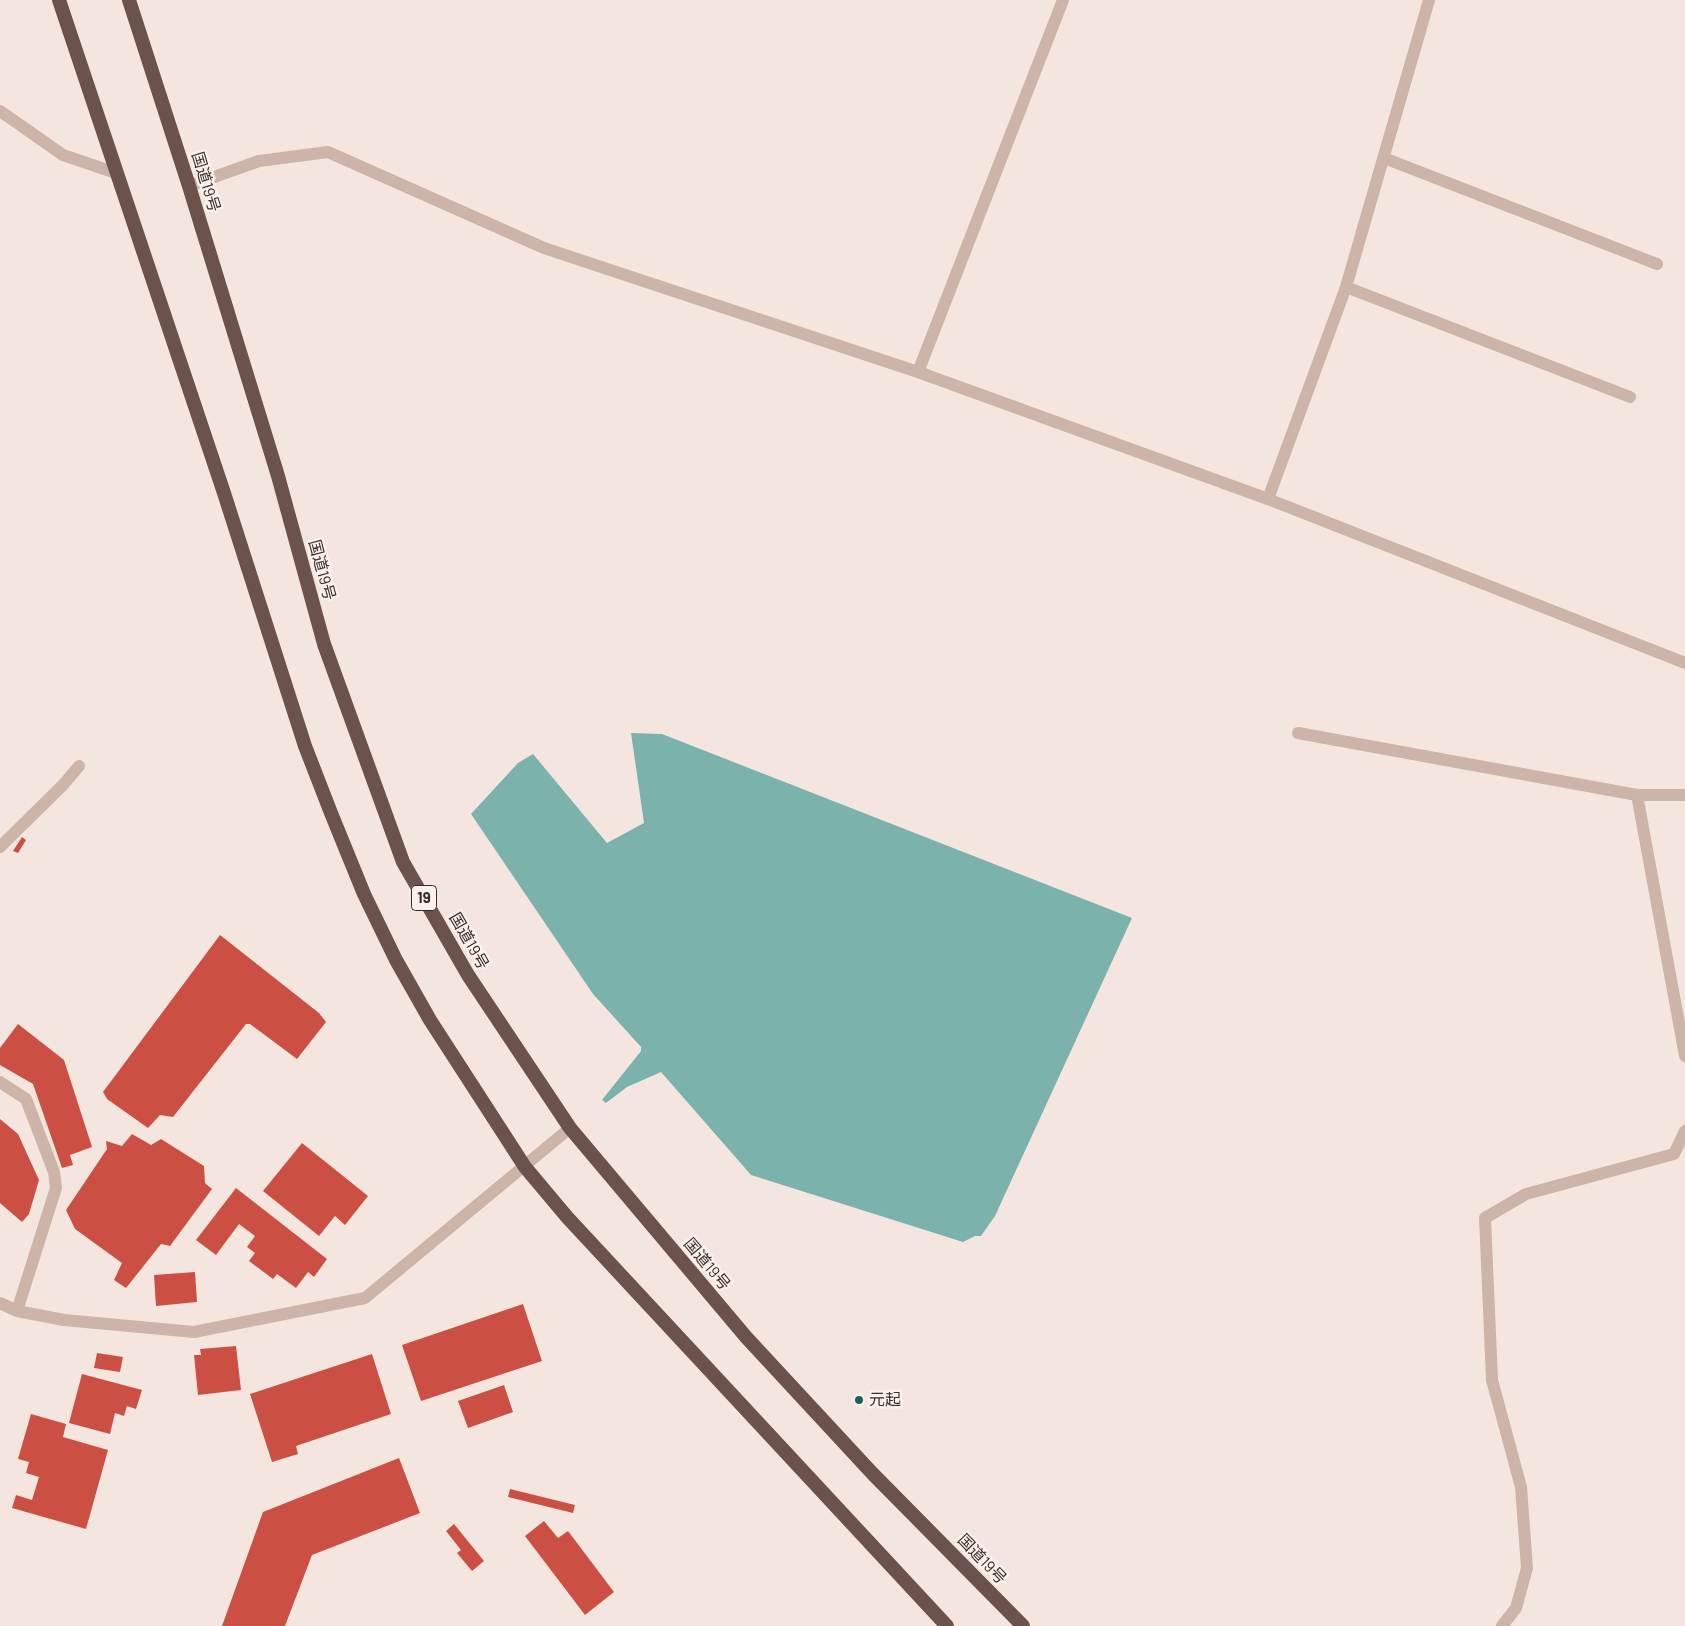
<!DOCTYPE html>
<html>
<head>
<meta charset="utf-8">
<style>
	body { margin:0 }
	canvas { display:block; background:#f4e6de }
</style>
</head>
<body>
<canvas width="1685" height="1626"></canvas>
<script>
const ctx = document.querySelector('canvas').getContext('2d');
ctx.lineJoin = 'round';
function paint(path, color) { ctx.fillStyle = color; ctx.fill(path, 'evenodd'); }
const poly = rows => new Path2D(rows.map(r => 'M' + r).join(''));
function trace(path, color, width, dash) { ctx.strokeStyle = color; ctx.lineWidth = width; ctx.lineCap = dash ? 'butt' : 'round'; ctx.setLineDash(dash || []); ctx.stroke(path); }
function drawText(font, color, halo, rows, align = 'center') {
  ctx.font = font + ' Barlow,"Noto Sans JP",sans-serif'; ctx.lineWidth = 5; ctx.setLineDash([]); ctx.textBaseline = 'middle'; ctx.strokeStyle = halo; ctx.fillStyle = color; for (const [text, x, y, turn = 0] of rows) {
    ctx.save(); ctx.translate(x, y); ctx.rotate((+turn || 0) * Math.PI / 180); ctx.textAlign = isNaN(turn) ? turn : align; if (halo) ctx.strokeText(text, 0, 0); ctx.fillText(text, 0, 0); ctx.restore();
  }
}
paint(poly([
	[631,733,662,734,1132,918,995,1216,981,1236,975,1236,963,1242,751,1175,661,1072,627,1087,606,1103,602,1100,641,1051,641,1047,593,994,471,814,518,763,533,754,607,843,644,823]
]), '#7bb3ac');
paint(poly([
	[22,837,26,840,18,853,13,851],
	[220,935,319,1013,326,1022,297,1059,250,1024,246,1024,173,1117,160,1115,148,1128,107,1099,103,1092],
	[18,1024,64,1060,92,1147,70,1155,73,1165,62,1168,33,1084,0,1065,0,1048],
	[0,1119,18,1134,39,1180,29,1214,22,1222,0,1203],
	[132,1134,151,1145,161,1139,204,1166,205,1183,212,1189,170,1246,161,1244,126,1288,114,1280,122,1263,75,1229,66,1210,107,1149,106,1141,122,1146],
	[302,1143,368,1196,345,1225,335,1216,319,1236,263,1191],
	[236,1188,327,1259,314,1277,308,1272,296,1288,277,1274,273,1279,249,1261,255,1253,247,1247,255,1236,239,1224,216,1255,196,1240],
	[195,1272,197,1302,156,1306,154,1275],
	[523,1304,542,1361,421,1401,402,1345],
	[236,1346,241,1390,198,1395,194,1355,201,1355,200,1349],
	[97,1353,123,1357,120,1372,94,1368],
	[372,1354,391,1414,296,1446,298,1454,272,1462,250,1394],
	[82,1374,142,1390,136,1409,127,1406,124,1416,115,1413,110,1434,69,1423],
	[504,1385,513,1412,468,1428,458,1401],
	[31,1414,66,1424,63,1437,108,1450,86,1529,12,1508,16,1495,32,1500,39,1477,26,1473,29,1462,18,1459],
	[399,1458,420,1513,312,1555,285,1626,222,1626,263,1512],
	[510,1489,575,1505,573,1513,508,1497],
	[544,1521,558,1538,568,1531,614,1592,585,1615,525,1536],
	[454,1524,484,1561,472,1571,457,1553,461,1550,446,1531]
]), '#cc4f44');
trace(poly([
	[1384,158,1657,264],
	[189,186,259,161,328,152,544,248,918,372,1268,499,1685,663],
	[1346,287,1630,397],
	[918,372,1063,0],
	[1268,499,1346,287,1429,0],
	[1298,733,1637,795,1685,795],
	[1637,795,1685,1056],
	[0,847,63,785,79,766],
	[0,1082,26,1099,54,1172,56,1188,17,1311],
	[0,1303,17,1311,64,1320,194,1332,365,1298,570,1128],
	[1502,1626,1516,1608,1527,1568,1521,1487,1492,1380,1485,1218,1526,1194,1674,1154,1685,1131]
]), '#cdb4a9', 12);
trace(poly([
	[0,111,63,155,116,173]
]), '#cdb4a9', 12);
trace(poly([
	[59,0,224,493,305,746,331,813,364,894,396,960,430,1020,525,1167,567,1217,947,1626],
	[129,0,189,186,278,476,324,644,403,862,468,975,570,1128,746,1337,872,1473,1023,1626]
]), '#6c524c', 14);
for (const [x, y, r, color] of [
	[859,1400,5,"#1c5e58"]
]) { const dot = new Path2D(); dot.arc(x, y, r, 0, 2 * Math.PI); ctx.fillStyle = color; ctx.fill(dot); trace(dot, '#fbf1eb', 2); }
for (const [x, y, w] of [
	[424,898,25]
]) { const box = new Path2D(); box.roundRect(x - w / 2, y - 12.5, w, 25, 4); ctx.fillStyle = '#fbf1eb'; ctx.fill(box); trace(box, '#3a2c29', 1); }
drawText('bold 15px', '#3a2c29', null, [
	["19",424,898]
]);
drawText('16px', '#3a2c29', '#fbf1eb', [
	["国道19号",206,182,73],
	["国道19号",322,570,75],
	["国道19号",469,941,60],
	["国道19号",707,1264,50],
	["国道19号",982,1559,46]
]);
drawText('16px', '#3a2c29', '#fbf1eb', [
	["元起",869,1400]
], 'left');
</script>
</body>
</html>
